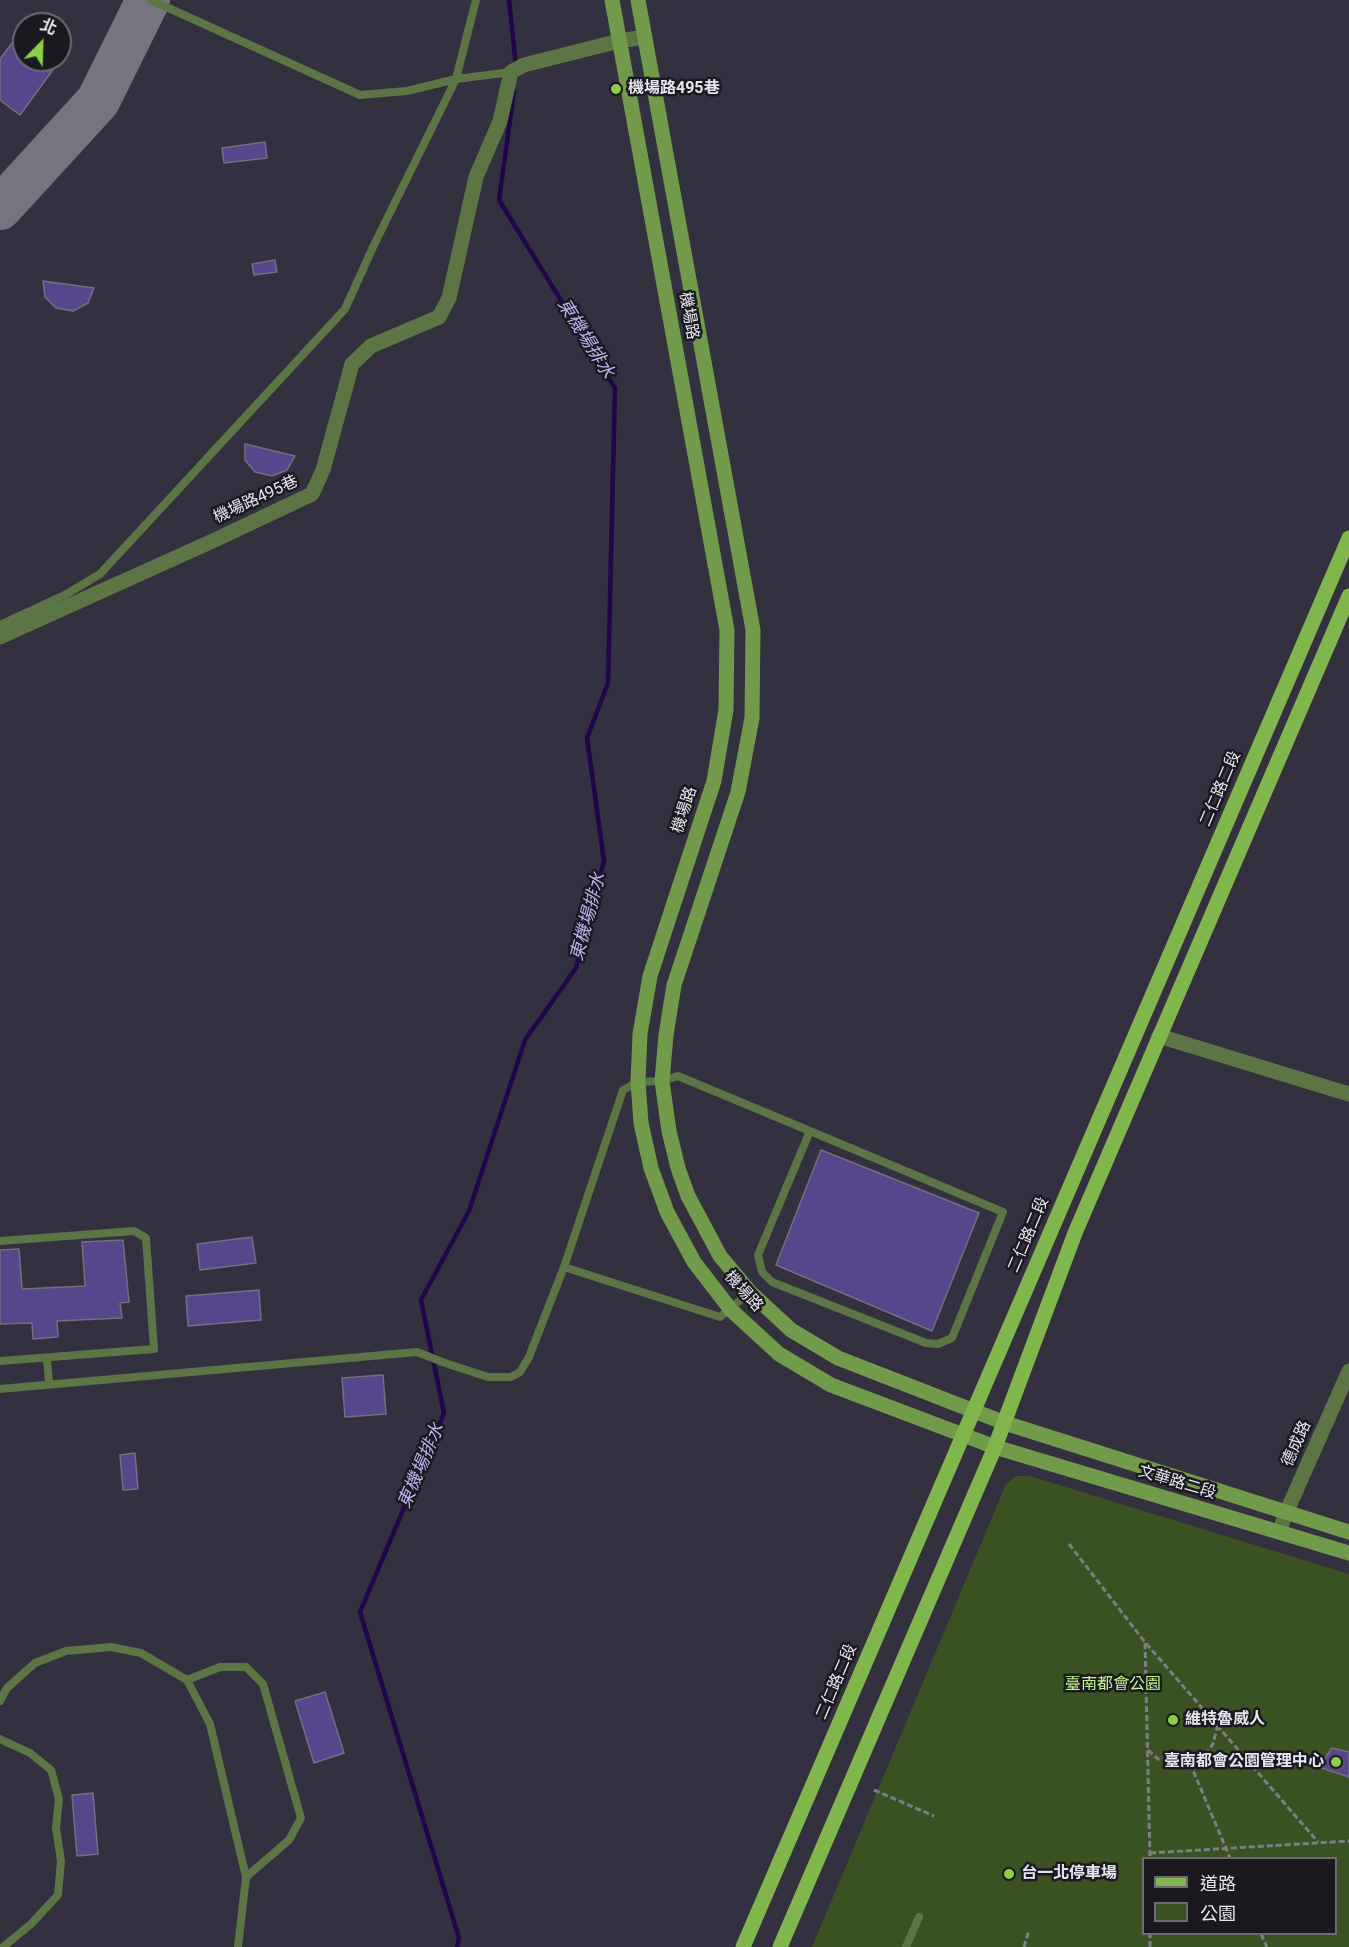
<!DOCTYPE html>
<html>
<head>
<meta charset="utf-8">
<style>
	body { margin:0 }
	#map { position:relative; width:1349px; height:1947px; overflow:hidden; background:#33303f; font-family:Roboto,"Noto Sans TC",sans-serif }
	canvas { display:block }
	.legend { position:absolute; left:1142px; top:1857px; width:195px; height:78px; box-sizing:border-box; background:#1a1920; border:2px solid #6c6b73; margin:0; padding:8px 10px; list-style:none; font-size:18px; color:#e7e6f0 }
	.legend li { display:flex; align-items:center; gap:12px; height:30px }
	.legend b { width:30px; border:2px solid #6c6b73 }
	.north { position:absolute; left:12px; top:12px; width:60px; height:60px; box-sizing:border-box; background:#1a1920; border:2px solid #6c6b73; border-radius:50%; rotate:23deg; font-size:16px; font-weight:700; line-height:24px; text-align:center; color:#e7e6f0 }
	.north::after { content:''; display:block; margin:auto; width:21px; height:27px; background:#8cce45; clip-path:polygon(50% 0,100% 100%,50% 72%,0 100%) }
</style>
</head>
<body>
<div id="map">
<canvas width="1349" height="1947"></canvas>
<ul class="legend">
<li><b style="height:8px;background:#81b64c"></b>道路</li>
<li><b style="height:16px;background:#3a5222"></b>公園</li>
</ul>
<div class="north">北</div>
</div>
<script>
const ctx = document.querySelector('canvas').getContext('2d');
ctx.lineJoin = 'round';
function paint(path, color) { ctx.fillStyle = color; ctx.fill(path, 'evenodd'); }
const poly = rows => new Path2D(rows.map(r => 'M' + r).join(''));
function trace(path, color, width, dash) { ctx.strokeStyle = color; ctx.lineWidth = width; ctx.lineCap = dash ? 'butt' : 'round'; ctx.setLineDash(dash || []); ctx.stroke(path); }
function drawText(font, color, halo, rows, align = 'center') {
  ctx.font = font + ' Roboto,"Noto Sans TC",sans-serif'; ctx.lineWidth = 5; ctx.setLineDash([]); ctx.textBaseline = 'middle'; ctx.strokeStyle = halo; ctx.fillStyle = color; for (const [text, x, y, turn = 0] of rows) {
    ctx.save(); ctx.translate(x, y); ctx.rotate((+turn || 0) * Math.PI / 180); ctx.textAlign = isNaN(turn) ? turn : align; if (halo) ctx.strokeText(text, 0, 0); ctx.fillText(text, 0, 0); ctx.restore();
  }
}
paint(poly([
	[1016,1476,1030,1476,1349,1574,1349,1947,812,1947,1006,1484],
	[1144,1858,1336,1858,1336,1934,1144,1934]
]), '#3a5222');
trace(poly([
	[509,0,516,66],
	[457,1947,459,1938,360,1612,444,1413,421,1300,469,1211,525,1040,576,968,604,861,587,738,608,683,615,388,499,200,514,92]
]), '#21064b', 4.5);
trace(poly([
	[0,208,98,101,148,0]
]), '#767480', 44);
const building = poly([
	[24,27,24,60,60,60,20,115,0,100,0,59,24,27],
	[265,142,267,158,224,163,222,148,265,142],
	[275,260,277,272,254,275,252,264,275,260],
	[43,281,94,288,88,303,73,311,56,308,45,297,43,281],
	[245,444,295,456,287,470,272,476,255,472,245,460,245,444],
	[821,1150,979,1213,932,1331,776,1265,821,1150],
	[252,1237,256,1263,200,1270,197,1244,252,1237],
	[123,1240,129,1302,120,1303,122,1318,57,1321,58,1337,33,1339,32,1323,0,1324,0,1250,19,1249,22,1289,85,1286,82,1242,123,1240],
	[259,1290,261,1320,188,1326,186,1296,259,1290],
	[383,1375,386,1414,345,1417,342,1378,383,1375],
	[135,1453,138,1489,123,1490,120,1455,135,1453],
	[325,1692,344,1753,314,1763,295,1701,325,1692],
	[1332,1748,1349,1752,1349,1777,1319,1767,1332,1748],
	[93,1793,98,1854,77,1856,72,1795,93,1793]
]);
paint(building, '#58468d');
trace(building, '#716f80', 1.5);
trace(poly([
	[1069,1544,1144,1641,1318,1842],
	[1145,1643,1150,1858],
	[1148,1750,1158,1759,1190,1763,1205,1755,1213,1744,1218,1724],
	[1190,1763,1230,1858],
	[874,1790,934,1816],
	[1150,1853,1349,1841],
	[1261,1934,1267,1947],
	[1024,1947,1029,1930],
	[1150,1947,1150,1934]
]), '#7e7c89', 3, [6, 3]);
trace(poly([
	[151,0,360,95,407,91,456,79,511,72],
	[0,625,65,595,100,574,345,309,373,247,456,79,476,0],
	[0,1241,134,1231,146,1238,154,1349,0,1361],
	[564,1267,720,1317,750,1292],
	[47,1358,49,1384],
	[0,1389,417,1352,445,1363,488,1377,511,1377,520,1372,529,1357,564,1267,623,1090,638,1082,662,1081,678,1076,810,1131,1003,1212,952,1338,938,1344,926,1343,772,1282,762,1272,758,1255,810,1131],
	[187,1680,220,1667,246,1667,263,1684,301,1818,289,1840,246,1877],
	[0,1701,7,1688,35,1663,66,1651,111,1647,141,1653,187,1680,210,1724,246,1877,238,1947],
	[0,1739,30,1753,51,1770,59,1799,56,1828,61,1861,58,1895,31,1924,3,1947],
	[906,1947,919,1917]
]), '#5b7544', 8);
trace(poly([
	[0,637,217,539,312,494,323,470,352,364,371,346,439,317,449,298,476,177,500,121,511,72,524,65,619,41,645,37],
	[1159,1036,1349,1094],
	[1279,1532,1286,1513,1349,1371]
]), '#5b7544', 15);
trace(poly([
	[612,0,727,630,726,710,714,781,650,976,640,1034,638,1082,641,1123,651,1168,667,1212,694,1262,731,1310,779,1354,831,1385,995,1447,1349,1553],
	[638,0,753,630,752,718,738,792,674,985,666,1035,662,1081,669,1131,678,1168,688,1196,720,1256,750,1292,791,1330,838,1358,1005,1423,1349,1532]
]), '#719a4a', 15);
trace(poly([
	[743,1947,1349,538],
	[780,1947,995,1447,1075,1233,1349,596]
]), '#81b64c', 15);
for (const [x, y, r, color] of [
	[616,89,6,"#8cce45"],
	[1173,1720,6,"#8cce45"],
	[1336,1762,6,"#8cce45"],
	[1009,1874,6,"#8cce45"]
]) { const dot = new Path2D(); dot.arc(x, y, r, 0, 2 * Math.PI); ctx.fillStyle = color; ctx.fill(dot); trace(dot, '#1a1920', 2); }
drawText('bold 16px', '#e7e6f0', '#1a1920', [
	["機場路495巷",628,89],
	["維特魯威人",1185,1720],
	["臺南都會公園管理中心",1324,1762,"right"],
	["台一北停車場",1021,1874]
], 'left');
drawText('16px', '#e7e6f0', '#1a1920', [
	["機場路",688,316,80],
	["機場路495巷",256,500,-25],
	["二仁路二段",1221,789,-67],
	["機場路",685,810,-72],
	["二仁路二段",1029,1235,-67],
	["機場路",743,1292,48],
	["德成路",1297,1444,-66],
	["文華路二段",1177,1483,17],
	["二仁路二段",837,1682,-67]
]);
drawText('16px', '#c1f890', '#1a1920', [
	["臺南都會公園",1113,1685]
]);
drawText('italic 18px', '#bfb4f1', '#1a1920', [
	["東機場排水",585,339,58],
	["東機場排水",589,917,-75],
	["東機場排水",422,1466,-67]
]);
</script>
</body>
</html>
